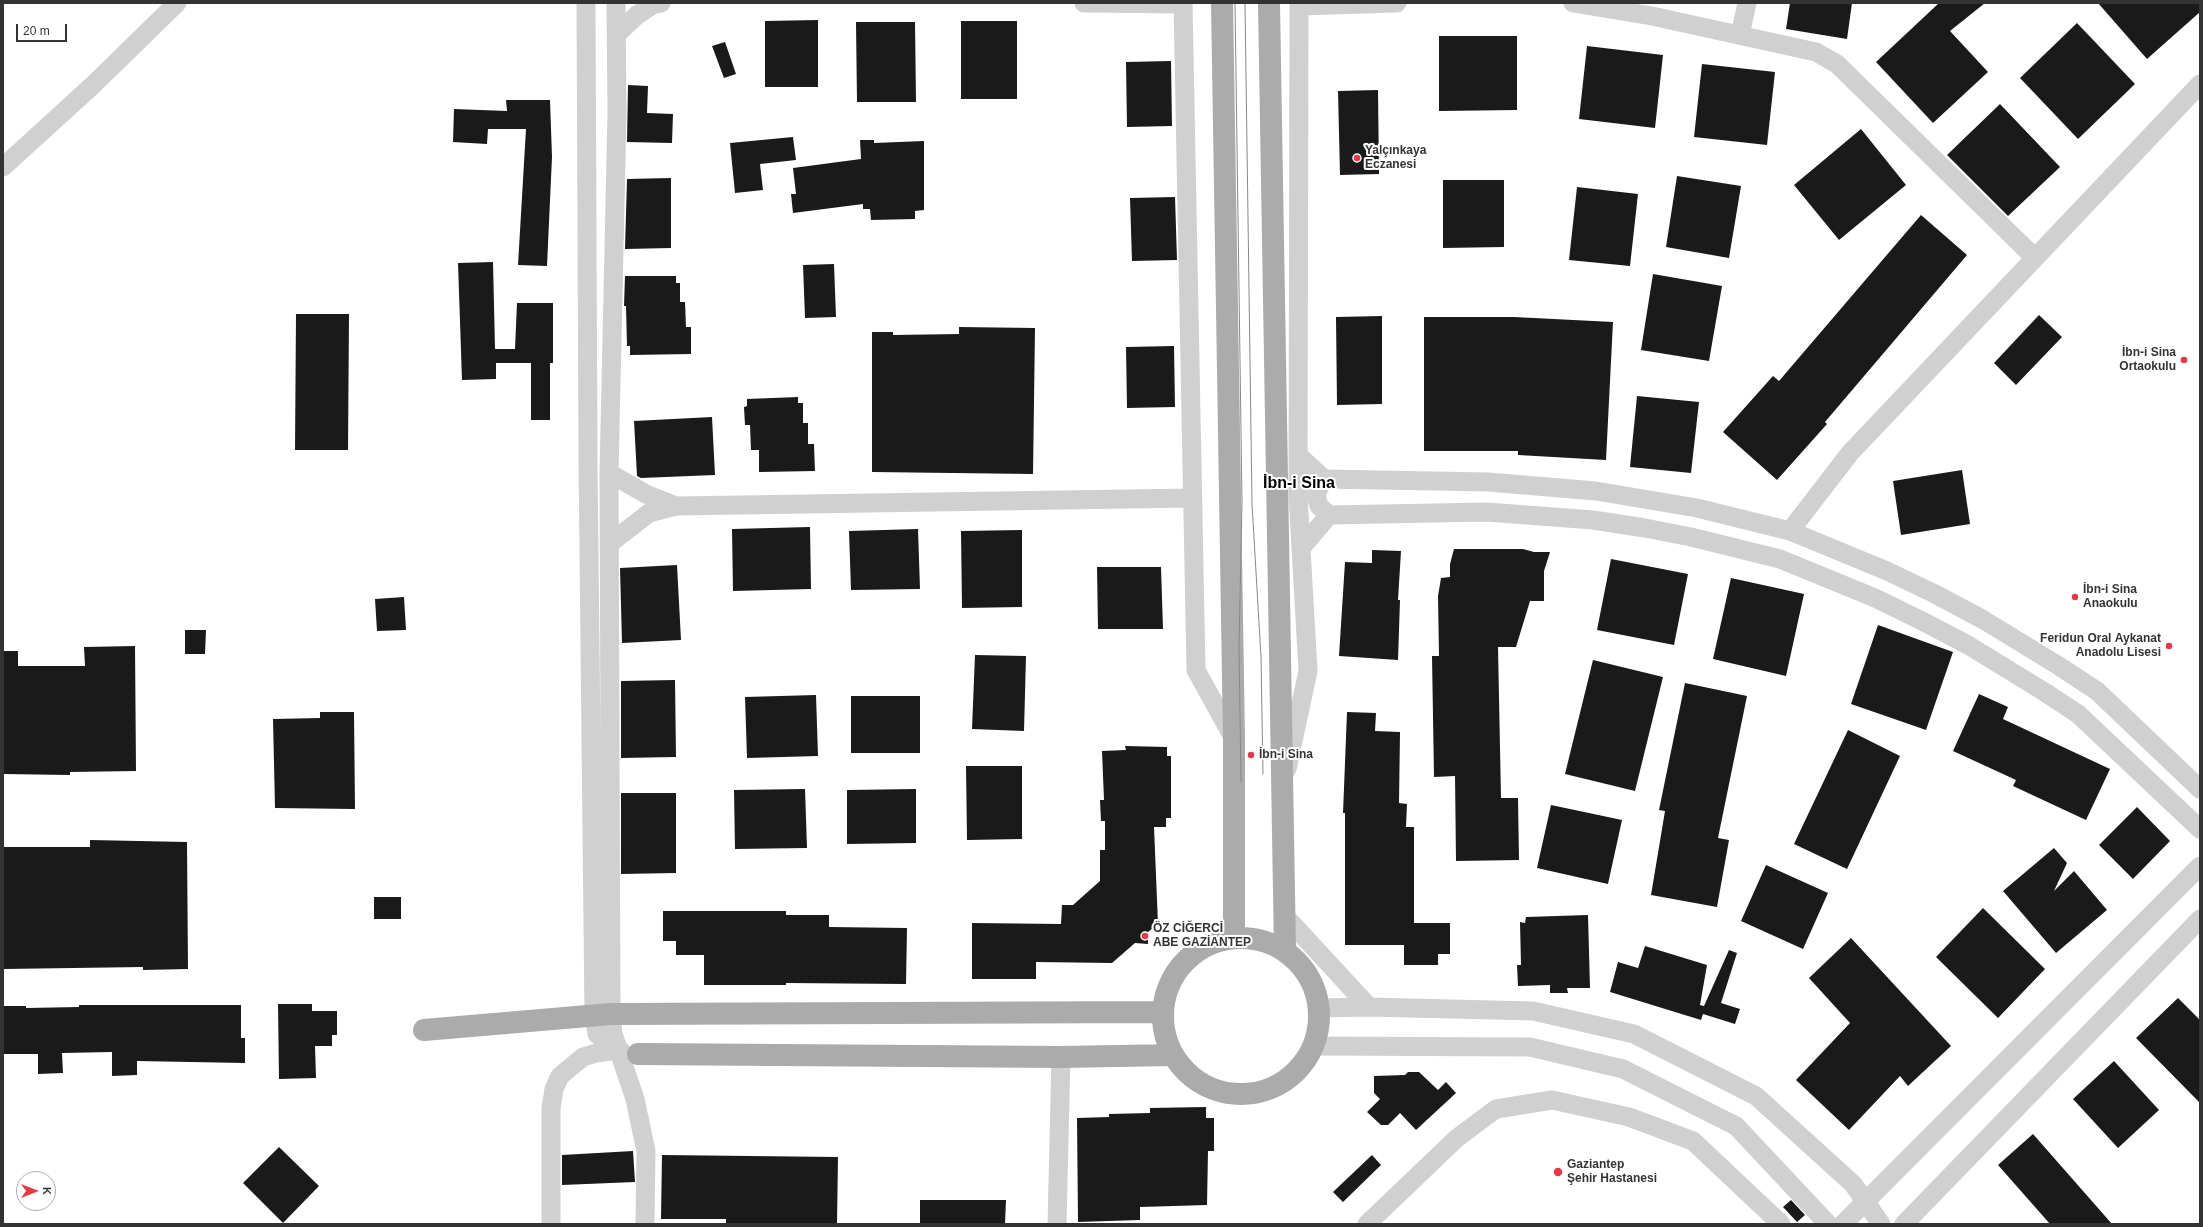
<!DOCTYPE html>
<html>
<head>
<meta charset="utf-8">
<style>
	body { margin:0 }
	#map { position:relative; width:2203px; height:1227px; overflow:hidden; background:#fff; font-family:Helvetica,sans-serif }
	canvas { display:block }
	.frame { position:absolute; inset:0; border:4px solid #333; pointer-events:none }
	.north { position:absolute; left:16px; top:1171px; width:40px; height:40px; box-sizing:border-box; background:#fff; border:1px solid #adadad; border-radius:50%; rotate:90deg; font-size:11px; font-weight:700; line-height:16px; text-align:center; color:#333 }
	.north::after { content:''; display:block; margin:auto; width:14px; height:18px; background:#e63946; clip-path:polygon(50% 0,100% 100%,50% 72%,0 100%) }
	.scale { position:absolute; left:16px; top:24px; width:51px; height:18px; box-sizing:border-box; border:2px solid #333; border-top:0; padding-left:5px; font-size:12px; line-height:14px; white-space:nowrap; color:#333; -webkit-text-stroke:3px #fff; paint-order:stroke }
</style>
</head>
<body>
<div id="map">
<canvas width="2203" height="1227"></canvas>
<div class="frame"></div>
<div class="north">K</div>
<div class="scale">20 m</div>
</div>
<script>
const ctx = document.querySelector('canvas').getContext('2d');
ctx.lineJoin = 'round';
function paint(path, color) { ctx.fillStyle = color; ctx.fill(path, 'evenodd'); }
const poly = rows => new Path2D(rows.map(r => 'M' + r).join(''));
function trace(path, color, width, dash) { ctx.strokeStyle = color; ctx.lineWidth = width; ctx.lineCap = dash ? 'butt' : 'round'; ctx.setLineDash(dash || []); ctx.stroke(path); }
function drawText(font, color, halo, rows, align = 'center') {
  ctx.font = font + ' Helvetica,sans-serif'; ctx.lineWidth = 4; ctx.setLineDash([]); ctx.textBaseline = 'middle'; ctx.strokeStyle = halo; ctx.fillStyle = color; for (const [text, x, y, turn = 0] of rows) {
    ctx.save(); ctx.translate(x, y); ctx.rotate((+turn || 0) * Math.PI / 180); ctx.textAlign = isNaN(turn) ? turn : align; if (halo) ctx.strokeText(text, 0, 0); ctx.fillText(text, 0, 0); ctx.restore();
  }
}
paint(poly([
	[1790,3,1852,3,1847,39,1786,29],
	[1939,3,1985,3,1950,31,1988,72,1933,123,1876,62],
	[2098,3,2200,3,2200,12,2147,59],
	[818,20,818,87,765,87,765,21],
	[961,21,1017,21,1017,99,961,99],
	[856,22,915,22,916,102,857,102],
	[2077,23,2135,84,2078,139,2020,78],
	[1439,36,1517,36,1517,110,1439,111],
	[725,42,736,74,724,78,712,46],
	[1587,46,1663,55,1655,128,1579,119],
	[1171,61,1172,126,1127,127,1126,62],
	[1702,64,1775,72,1767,145,1694,137],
	[628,85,648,86,647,113,673,114,672,143,627,142],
	[1378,90,1379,174,1340,175,1338,91],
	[506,100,550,100,552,157,547,266,518,265,526,129,488,129,487,144,453,142,454,109,507,111],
	[2000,104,2060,167,2008,216,1947,155],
	[1861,129,1906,185,1839,240,1794,185],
	[793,137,796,160,760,164,763,190,735,193,730,143],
	[860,140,874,140,874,143,924,141,924,210,915,211,915,219,871,220,870,209,863,209,863,204,793,213,791,194,796,194,793,168,861,159],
	[1677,176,1741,186,1729,258,1666,247],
	[671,178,671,248,625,249,627,179],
	[1443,180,1504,180,1504,247,1443,248],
	[1577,187,1638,194,1630,266,1569,260],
	[1175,197,1177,260,1132,261,1130,198],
	[1921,215,1967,255,1825,422,1827,424,1777,480,1723,432,1773,376,1779,381],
	[493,262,495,349,515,349,517,303,553,303,553,363,550,363,550,420,531,420,531,363,496,363,496,379,462,380,458,263],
	[834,264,836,317,805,318,803,265],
	[1653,274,1722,286,1709,361,1641,350],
	[625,276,676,276,676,283,680,283,680,302,685,302,686,327,691,327,691,354,630,355,630,346,627,346,626,306,624,306],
	[296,314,349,314,348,450,295,450],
	[2039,315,2062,337,2016,385,1994,363],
	[1382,316,1382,404,1337,405,1336,317],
	[1424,317,1514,317,1613,322,1606,460,1518,455,1518,451,1424,451],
	[959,327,1035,328,1033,474,872,472,872,332,893,332,893,335,959,334],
	[1174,346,1175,407,1127,408,1126,347],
	[1637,396,1699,402,1691,473,1630,467],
	[798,397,798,403,803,403,803,423,808,423,808,444,814,444,815,471,759,472,759,450,751,450,750,425,745,425,744,407,747,406,747,399],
	[712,417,715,475,641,478,637,476,634,421],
	[1962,470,1970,524,1901,535,1893,481],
	[810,527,811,589,733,591,732,529],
	[918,529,920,589,851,590,849,531],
	[1022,530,1022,607,962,608,961,531],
	[1454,549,1523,549,1534,552,1550,552,1544,571,1544,601,1530,601,1516,647,1498,647,1501,798,1518,798,1519,860,1456,861,1455,776,1434,777,1432,656,1439,656,1438,596,1441,578,1450,577,1450,564],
	[1372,550,1401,551,1398,600,1400,600,1398,660,1339,656,1345,562,1372,563],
	[1611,559,1688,574,1674,645,1597,630],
	[677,565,681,640,622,643,620,568],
	[1097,567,1161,567,1163,629,1098,629],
	[1731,578,1804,594,1786,676,1713,659],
	[404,597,406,630,377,631,375,599],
	[1878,625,1953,652,1926,730,1851,704],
	[185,630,206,630,205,654,185,654],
	[135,646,136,771,70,772,70,775,3,774,3,651,18,651,18,666,85,666,84,647],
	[975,655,1026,656,1024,731,972,729],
	[1593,660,1663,677,1635,791,1565,774],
	[675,680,676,757,621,758,621,681],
	[1685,683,1747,696,1718,838,1729,840,1717,907,1651,895,1665,811,1659,810],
	[1979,694,2008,707,2003,719,2110,769,2086,820,2013,786,2016,780,1953,751],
	[816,695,818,756,747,758,745,697],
	[851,696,920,696,920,753,851,753],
	[320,712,354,712,355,809,275,808,273,719,320,718],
	[1347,712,1376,713,1375,731,1400,732,1399,803,1407,804,1406,827,1414,827,1414,923,1450,923,1450,954,1438,954,1438,965,1404,965,1404,945,1345,945,1345,813,1343,813],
	[1848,730,1900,756,1847,869,1794,844],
	[1125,746,1167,747,1167,756,1171,756,1171,818,1166,818,1166,827,1154,827,1158,924,1148,932,1148,944,1135,943,1112,963,1036,962,1036,979,972,979,972,923,1061,924,1062,905,1073,905,1100,881,1100,850,1105,850,1105,821,1101,821,1100,800,1104,800,1102,751,1126,750],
	[966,766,1022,766,1022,839,967,840],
	[805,789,807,848,735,849,734,790],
	[916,789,916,843,847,844,847,790],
	[621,793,676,793,676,873,621,874],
	[1551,805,1622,820,1608,884,1537,868],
	[2137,807,2170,841,2133,879,2099,845],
	[90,840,187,842,188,969,143,970,143,967,3,969,3,847,90,847],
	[2054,848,2067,863,2054,891,2074,871,2107,910,2056,953,2003,891],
	[1766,865,1828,893,1803,949,1741,921],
	[374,897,401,897,401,919,374,919],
	[1983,908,2045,969,1998,1018,1936,957],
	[663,911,786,911,786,915,829,915,829,927,907,928,906,984,786,983,786,985,704,985,704,955,676,955,676,941,663,941],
	[1588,915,1590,988,1567,988,1568,993,1550,993,1550,985,1518,986,1517,965,1521,965,1520,922,1525,923,1526,917],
	[1851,938,1951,1046,1908,1086,1900,1076,1849,1130,1796,1080,1850,1023,1809,978],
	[1645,946,1707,965,1700,1005,1704,1006,1729,950,1737,953,1721,1003,1740,1009,1735,1024,1703,1014,1701,1020,1610,992,1618,962,1638,968],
	[2178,998,2200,1020,2200,1103,2136,1038],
	[278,1004,312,1004,312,1011,337,1011,337,1035,332,1035,332,1046,315,1046,316,1078,279,1079],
	[79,1005,241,1005,241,1038,245,1038,245,1063,137,1061,137,1075,112,1076,112,1052,62,1053,63,1073,38,1074,38,1054,3,1054,3,1006,26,1006,26,1008,79,1007],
	[2114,1061,2159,1110,2118,1148,2073,1099],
	[1408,1072,1419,1072,1438,1090,1446,1082,1456,1093,1416,1130,1400,1113,1388,1125,1381,1125,1367,1112,1380,1099,1374,1093,1374,1076,1405,1075],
	[1206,1107,1206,1118,1214,1118,1214,1151,1208,1151,1207,1205,1140,1207,1140,1220,1078,1222,1077,1118,1109,1117,1109,1114,1150,1113,1150,1108],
	[2033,1134,2112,1224,2050,1224,1998,1165],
	[279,1147,319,1186,283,1223,243,1183],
	[633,1151,635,1182,562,1185,562,1155],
	[662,1155,838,1157,837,1224,726,1224,726,1219,661,1219],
	[1372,1155,1381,1165,1343,1202,1333,1192],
	[920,1200,1006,1200,1005,1224,920,1224],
	[1791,1200,1805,1215,1797,1222,1783,1207]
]), '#1a1a1a');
trace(poly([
	[586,3,588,461,594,1015,597,1034,617,1050,621,1051],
	[616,3,617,114,609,473,611,1014,613,1034,635,1099,646,1151,645,1224],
	[1084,3,1183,4],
	[1183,3,1196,670,1234,739],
	[1573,3,1652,16,1816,52,1837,64,2035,258],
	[1299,6,1397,3],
	[617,34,637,15,654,4,661,3],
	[1740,35,1747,3],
	[3,167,93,85,177,3],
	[1298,455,1324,479,1488,482,1596,491,1697,508,1790,531,1887,571,1935,594,1982,619,2059,666,2097,691,2200,789],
	[609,473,646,494,676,506],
	[1324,479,1317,492,1317,499,1319,506,1329,515],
	[1790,531,1850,453,2200,84],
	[609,544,649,513,676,506,1192,498],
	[1301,548,1329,515,1487,512,1593,520,1645,528,1691,537,1780,559,1875,598,1922,621,1968,645,2043,691,2078,714,2200,829],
	[1287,769,1308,671,1298,495,1299,3],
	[1284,915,1369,1007],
	[1318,1008,1369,1007,1533,1011,1634,1034,1756,1096,1853,1184,1881,1224],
	[1313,1046,1530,1047,1623,1069,1736,1126,1828,1224],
	[551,1224,551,1108,554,1089,560,1076,583,1057,596,1053,617,1050],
	[1057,1224,1061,1057],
	[1367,1224,1457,1138,1496,1109,1552,1100,1629,1117,1693,1141,1781,1224],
	[1843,1224,2200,866],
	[1904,1224,2200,919]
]), '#d0d0d0', 19);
trace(poly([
	[1222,3,1234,739,1234,938],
	[1269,3,1285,951],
	'1163 1016a78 78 0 1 1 156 0a78 78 0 1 1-156 0Z',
	[424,1030,611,1014,1163,1012],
	[638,1054,1061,1057,1173,1055]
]), '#ababab', 22);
trace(poly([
	[1235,3,1242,502,1239,646,1241,782],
	[1245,3,1252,504,1261,657,1263,774]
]), '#888', 1);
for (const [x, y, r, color] of [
	[1357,158,4,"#e63946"],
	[2184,360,4,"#e63946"],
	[2075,597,4,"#e63946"],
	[2169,646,4,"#e63946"],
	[1251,755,4,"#e63946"],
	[1145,936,4,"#e63946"],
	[1558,1172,5,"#e63946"]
]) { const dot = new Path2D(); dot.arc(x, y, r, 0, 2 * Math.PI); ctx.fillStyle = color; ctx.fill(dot); trace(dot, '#fff', 1.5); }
drawText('bold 12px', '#333', '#fff', [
	["Yalçınkaya",1365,151],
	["Eczanesi",1365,165],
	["İbn-i Sina",2176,353,"right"],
	["Ortaokulu",2176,367,"right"],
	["İbn-i Sina",2083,590],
	["Anaokulu",2083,604],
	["Feridun Oral Aykanat",2161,639,"right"],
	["Anadolu Lisesi",2161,653,"right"],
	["İbn-i Sina",1259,755],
	["ÖZ CİĞERCİ",1153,929],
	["ABE GAZİANTEP",1153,943],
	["Gaziantep",1567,1165],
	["Şehir Hastanesi",1567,1179]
], 'left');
drawText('bold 16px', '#000', '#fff', [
	["İbn-i Sina",1299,484]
]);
</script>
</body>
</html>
